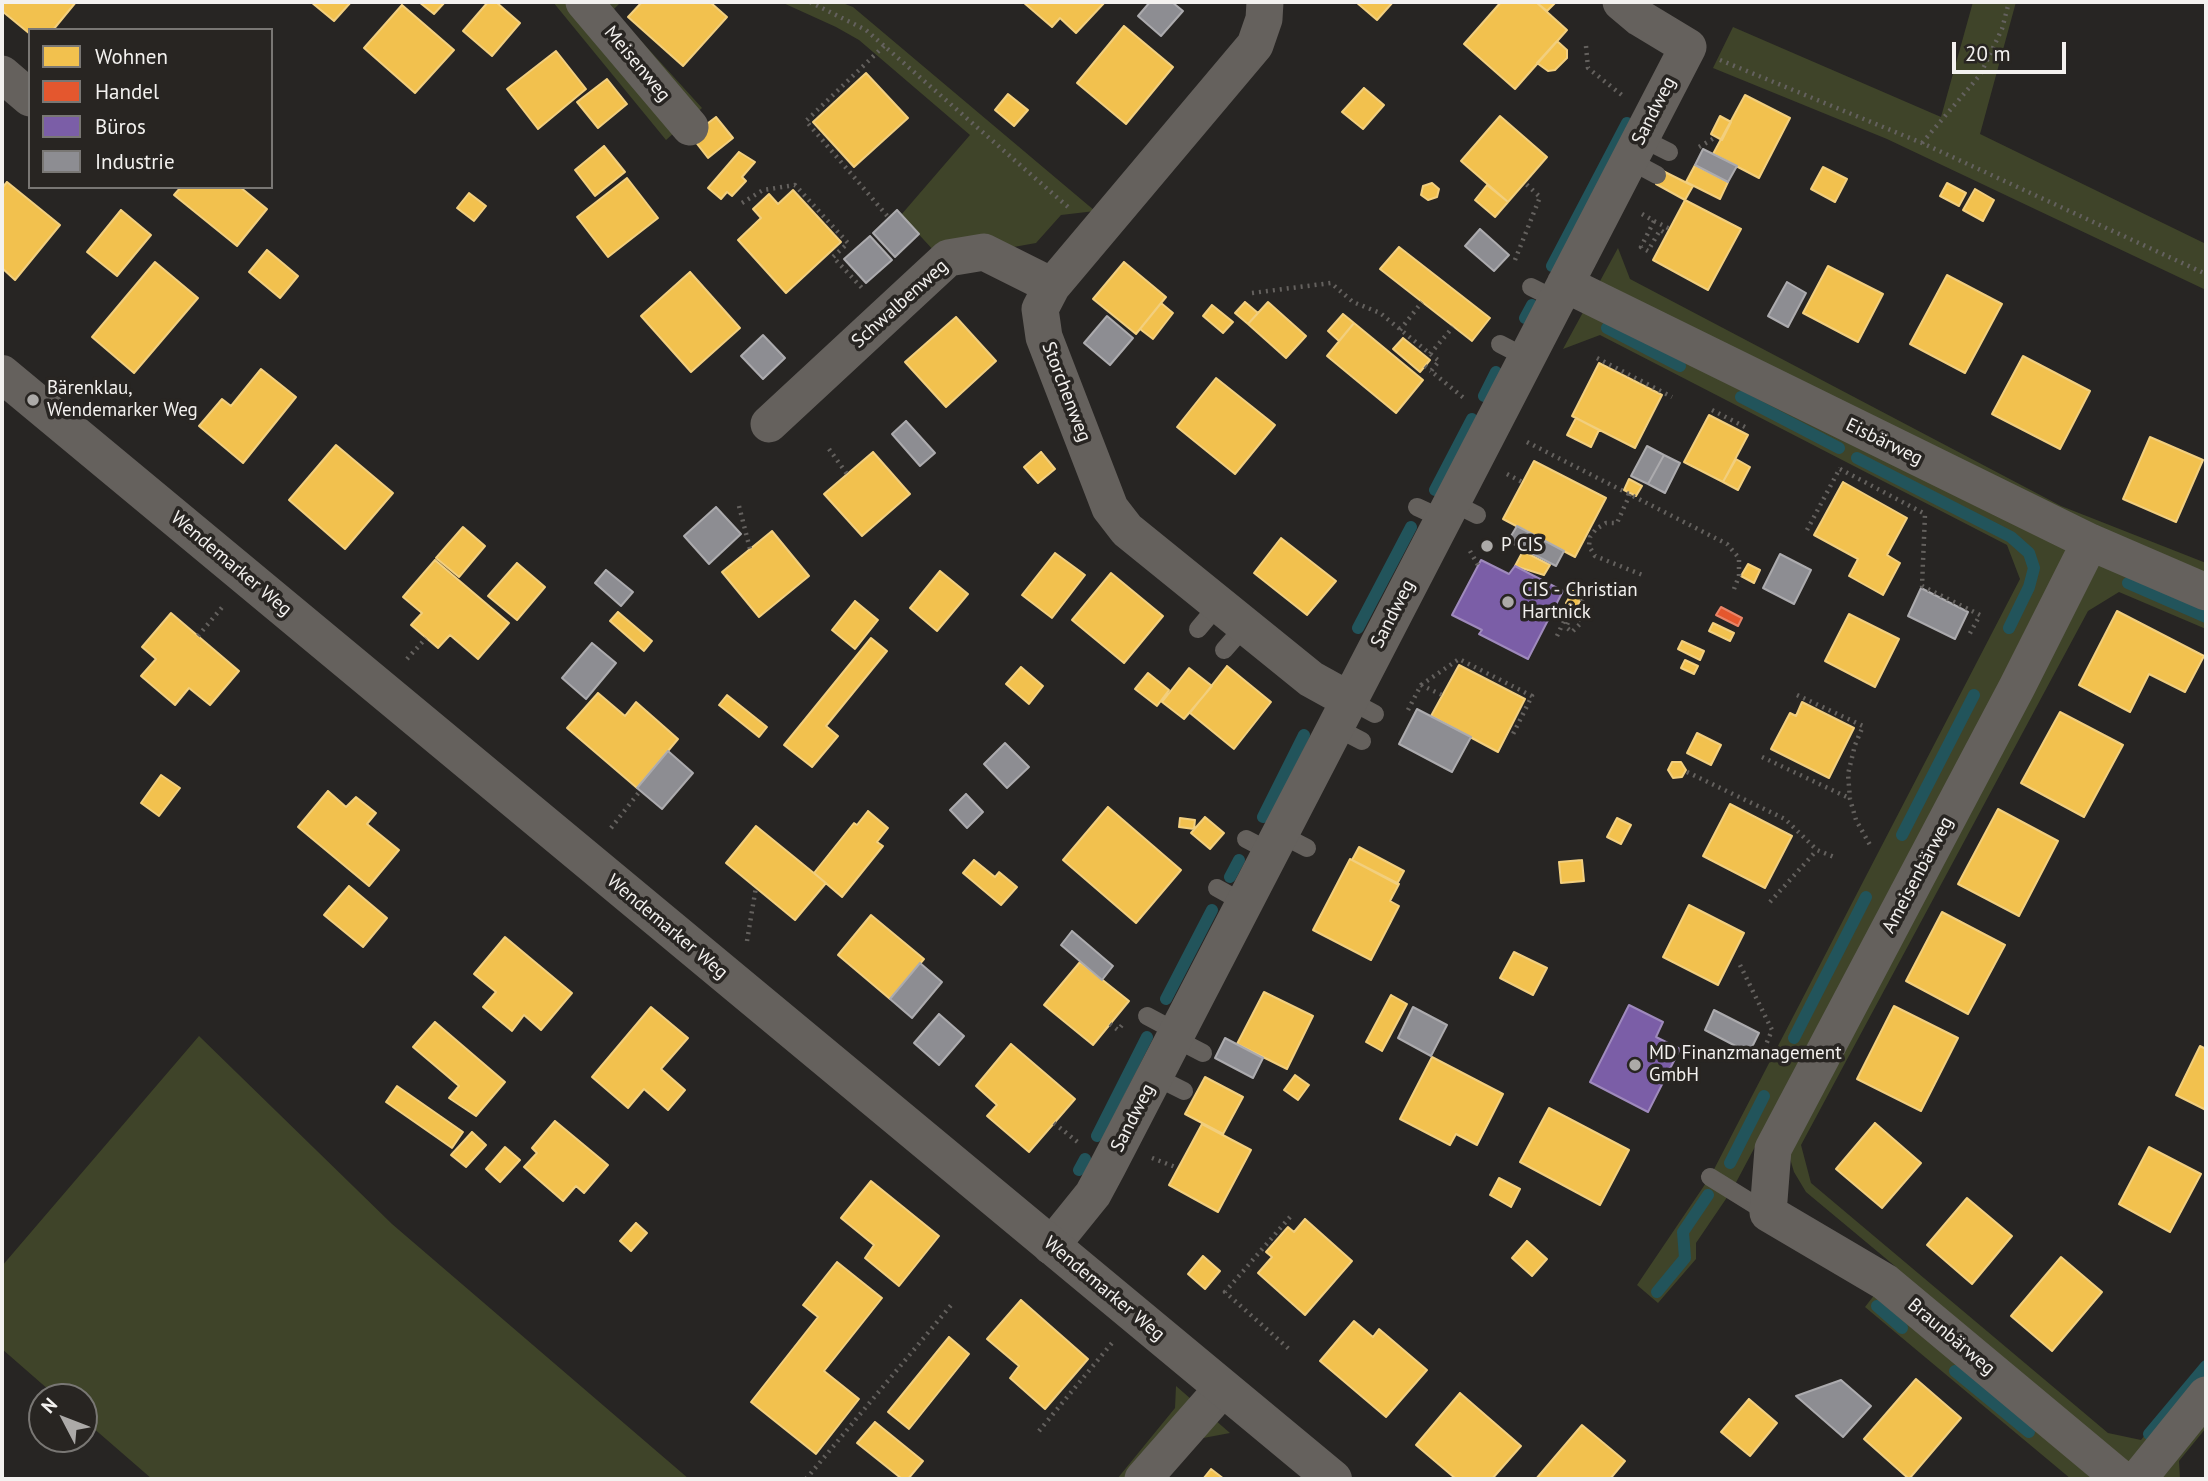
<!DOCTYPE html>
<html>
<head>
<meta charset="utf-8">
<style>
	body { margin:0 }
	#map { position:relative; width:2208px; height:1481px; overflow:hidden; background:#272523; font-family:"PT Sans",sans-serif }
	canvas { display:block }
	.frame { position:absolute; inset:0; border:4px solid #f3f1ef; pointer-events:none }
	.legend { position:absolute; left:28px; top:28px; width:245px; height:161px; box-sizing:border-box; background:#282522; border:2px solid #797774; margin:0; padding:9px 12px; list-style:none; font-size:21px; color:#f3f1ef }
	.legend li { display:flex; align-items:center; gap:14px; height:35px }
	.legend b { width:35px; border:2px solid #797774 }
	.north { position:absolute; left:28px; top:1383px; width:70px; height:70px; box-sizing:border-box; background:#282522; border:2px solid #797774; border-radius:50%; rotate:312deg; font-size:19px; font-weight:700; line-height:28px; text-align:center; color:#f3f1ef }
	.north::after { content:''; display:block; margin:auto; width:24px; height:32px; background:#acaaa8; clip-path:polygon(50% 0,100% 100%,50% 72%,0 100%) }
	.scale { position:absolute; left:1952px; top:42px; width:114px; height:32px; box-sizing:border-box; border:4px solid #f3f1ef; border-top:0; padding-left:9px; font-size:21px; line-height:24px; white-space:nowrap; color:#f3f1ef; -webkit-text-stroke:5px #282522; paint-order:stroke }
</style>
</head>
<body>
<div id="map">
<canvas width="2208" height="1481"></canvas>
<div class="frame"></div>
<ul class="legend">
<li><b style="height:19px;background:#f2c14e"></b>Wohnen</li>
<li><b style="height:19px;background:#e4572e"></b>Handel</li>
<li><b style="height:19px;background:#7b5ea7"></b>Büros</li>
<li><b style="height:19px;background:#8d8d92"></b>Industrie</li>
</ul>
<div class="north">N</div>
<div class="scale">20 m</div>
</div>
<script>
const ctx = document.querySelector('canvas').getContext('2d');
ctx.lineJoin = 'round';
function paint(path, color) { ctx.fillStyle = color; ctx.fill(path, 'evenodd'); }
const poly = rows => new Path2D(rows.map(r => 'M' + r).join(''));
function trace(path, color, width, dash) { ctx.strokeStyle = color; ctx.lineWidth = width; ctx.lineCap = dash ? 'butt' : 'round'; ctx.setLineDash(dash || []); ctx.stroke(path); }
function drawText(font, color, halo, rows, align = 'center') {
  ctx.font = font + ' "PT Sans",sans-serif'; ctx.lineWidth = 7; ctx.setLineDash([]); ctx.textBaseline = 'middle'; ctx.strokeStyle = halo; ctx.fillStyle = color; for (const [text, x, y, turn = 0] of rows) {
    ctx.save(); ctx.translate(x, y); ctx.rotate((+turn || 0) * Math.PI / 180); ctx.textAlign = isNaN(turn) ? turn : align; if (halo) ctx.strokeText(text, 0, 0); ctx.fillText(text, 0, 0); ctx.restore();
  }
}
paint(poly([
	[553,2,621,2,613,10,702,108,666,140],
	[781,2,840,2,853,7,1095,211,1061,215,1036,243,1008,248,935,252,901,215,970,135,859,40,836,27],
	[1973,2,2016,2,1980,134,2206,244,2206,290,1887,139,1713,68,1733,27,1941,117],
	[1618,248,1630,279,2061,506,2206,563,2206,629,2119,592,2088,611,1801,1145,1811,1183,2108,1433,2141,1440,2206,1361,2206,1428,2179,1461,2180,1479,2071,1479,1865,1307,1896,1267,1806,1192,1794,1172,1789,1155,1757,1143,1732,1190,1696,1243,1696,1259,1658,1303,1637,1285,1710,1177,2020,579,2007,545,1600,335,1563,349],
	[199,1036,392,1224,689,1479,152,1479,84,1420,84,1397,57,1397,2,1349,2,1266],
	[1176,1386,1230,1433,1198,1439,1165,1479,1117,1479,1175,1408]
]), '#3f4429');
const homes = poly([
	[2,2,76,2,53,30,30,30,30,34,2,11,2,2],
	[311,2,351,2,334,21,311,2],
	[419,2,445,2,434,14,419,2],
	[488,2,496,2,520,23,492,56,463,31,488,2],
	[642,2,710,2,727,17,683,66,628,17,642,2],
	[1023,2,1105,2,1076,33,1060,18,1052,27,1023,2],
	[1356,2,1393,2,1377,20,1356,2],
	[1501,2,1536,2,1567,30,1515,89,1464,44,1501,2],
	[1536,2,1556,2,1547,11,1536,2],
	[402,5,454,50,415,93,364,48,402,5],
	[1124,26,1173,67,1126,124,1077,83,1124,26],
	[1557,41,1567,50,1567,58,1555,70,1548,71,1537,63,1557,41],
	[556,51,586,89,538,129,507,89,556,51],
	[866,73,908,118,854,167,813,122,866,73],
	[607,79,627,104,598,128,577,102,607,79],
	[1364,88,1384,105,1363,129,1342,112,1364,88],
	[1008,94,1028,110,1014,126,995,110,1008,94],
	[1745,95,1790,118,1759,178,1713,154,1745,95],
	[1500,116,1547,157,1508,202,1461,161,1500,116],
	[1720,116,1731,122,1722,140,1711,134,1720,116],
	[716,117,733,138,708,158,691,136,716,117],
	[604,146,625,172,595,196,575,170,604,146],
	[739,152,755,162,742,177,746,181,732,196,727,192,721,199,708,188,739,152],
	[1695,165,1728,182,1720,199,1686,182,1695,165],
	[1823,167,1847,179,1835,202,1811,189,1823,167],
	[1663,171,1693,186,1685,200,1656,184,1663,171],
	[627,178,658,218,608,257,577,217,627,178],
	[7,182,60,225,15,280,2,268,2,188,7,182],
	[1432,183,1439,189,1437,197,1428,200,1421,195,1423,186,1432,183],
	[1947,183,1966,193,1959,206,1940,196,1947,183],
	[1487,185,1508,202,1495,217,1475,200,1487,185],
	[181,187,240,187,267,209,237,246,174,195,181,187],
	[1975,189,1994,200,1983,221,1963,210,1975,189],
	[793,190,841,242,786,293,738,240,761,218,753,209,769,194,778,204,793,190],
	[469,193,486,206,474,221,457,208,469,193],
	[1685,200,1741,229,1708,290,1653,260,1685,200],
	[121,210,151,235,117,276,87,252,121,210],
	[1399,247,1490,318,1472,341,1380,269,1399,247],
	[267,250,298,276,280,298,249,272,267,250],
	[155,262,198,298,134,373,92,337,155,262],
	[1124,262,1166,297,1136,334,1093,299,1124,262],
	[1828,266,1883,294,1858,342,1803,313,1828,266],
	[690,272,740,328,691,372,641,316,690,272],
	[1947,275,2002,304,1965,373,1910,344,1947,275],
	[1245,302,1258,313,1248,324,1235,313,1245,302],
	[1268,302,1306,336,1286,358,1248,324,1268,302],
	[1161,303,1173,313,1153,339,1140,329,1161,303],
	[1212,305,1233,322,1223,333,1203,316,1212,305],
	[1343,314,1354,323,1339,341,1328,331,1343,314],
	[956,317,996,361,946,407,905,362,956,317],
	[1354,323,1423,380,1396,413,1327,356,1354,323],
	[1403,338,1430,360,1420,372,1393,349,1403,338],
	[2023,356,2090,391,2060,449,1992,414,2023,356],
	[1599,363,1662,395,1635,448,1572,416,1599,363],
	[261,369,296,397,243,463,199,426,222,399,231,406,261,369],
	[1216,378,1275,425,1235,474,1177,427,1216,378],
	[1709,415,1748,435,1723,482,1684,462,1709,415],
	[1576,418,1599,430,1591,447,1567,435,1576,418],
	[2150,437,2203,460,2176,522,2123,499,2150,437],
	[336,445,393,493,345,549,289,500,336,445],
	[873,452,910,494,862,536,824,494,873,452],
	[1041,452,1055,469,1038,483,1024,467,1041,452],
	[1736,459,1750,467,1738,490,1723,482,1736,459],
	[1534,461,1606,498,1575,557,1503,519,1534,461],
	[1629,479,1642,486,1636,496,1624,490,1629,479],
	[1843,482,1907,518,1887,555,1900,563,1883,595,1849,576,1858,559,1814,535,1843,482],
	[463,527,485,546,459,577,436,558,463,527],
	[772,531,809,576,759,617,722,572,772,531],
	[1281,538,1336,581,1307,615,1254,573,1281,538],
	[1523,551,1550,565,1544,575,1515,566,1523,551],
	[1055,553,1085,575,1052,618,1022,595,1055,553],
	[435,560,509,623,478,659,450,635,438,648,411,625,422,613,403,597,435,560],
	[517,563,545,587,517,620,488,596,517,563],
	[1748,564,1760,570,1754,583,1741,576,1748,564],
	[940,571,968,594,937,631,910,608,940,571],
	[1111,573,1163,616,1124,663,1072,620,1111,573],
	[1573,591,1583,596,1576,608,1566,603,1573,591],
	[855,601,878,620,855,649,832,630,855,601],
	[2117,611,2204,656,2185,692,2149,674,2130,712,2079,685,2117,611],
	[618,612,652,641,644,651,610,621,618,612],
	[171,613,239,671,210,705,189,688,175,705,141,676,156,659,142,647,171,613],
	[1849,614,1899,639,1875,687,1825,661,1849,614],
	[1713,623,1734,633,1730,641,1709,631,1713,623],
	[871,638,887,651,826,726,838,736,812,767,784,745,871,638],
	[1682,641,1704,651,1700,660,1678,649,1682,641],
	[1685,660,1698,666,1694,674,1681,668,1685,660],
	[1459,665,1525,699,1498,752,1431,716,1459,665],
	[1227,666,1271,702,1234,749,1190,713,1227,666],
	[1021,667,1043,686,1029,704,1006,684,1021,667],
	[1189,668,1212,686,1184,719,1162,702,1189,668],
	[1148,673,1169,690,1157,706,1135,689,1148,673],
	[598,693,625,716,636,702,678,739,637,788,567,728,598,693],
	[727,695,767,727,759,737,719,705,727,695],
	[1802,702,1854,728,1829,778,1771,749,1790,713,1796,716,1802,702],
	[2060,712,2123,745,2084,817,2021,783,2060,712],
	[1697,733,1721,745,1711,765,1687,753,1697,733],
	[1672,762,1681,762,1686,770,1682,777,1673,778,1668,770,1672,762],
	[161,775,180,788,159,816,141,803,161,775],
	[328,791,346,807,356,797,376,813,367,824,399,850,369,886,298,827,328,791],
	[1730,804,1792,836,1765,888,1703,856,1730,804],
	[1108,807,1181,870,1136,923,1063,860,1108,807],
	[1998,809,2058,841,2019,916,1958,884,1998,809],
	[868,811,888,828,877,842,883,846,842,897,814,873,854,823,857,825,868,811],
	[1205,817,1224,833,1210,849,1191,833,1205,817],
	[1180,818,1195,820,1194,829,1179,827,1180,818],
	[1617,818,1631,825,1621,844,1607,837,1617,818],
	[756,826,826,883,795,920,726,863,756,826],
	[1359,847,1404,871,1397,884,1352,860,1359,847],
	[1350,859,1399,884,1390,901,1399,906,1371,960,1313,930,1350,859],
	[974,860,995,877,999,872,1017,887,1001,905,963,873,974,860],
	[1582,860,1584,881,1561,883,1559,862,1582,860],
	[349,886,387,918,363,947,324,915,349,886],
	[1689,905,1744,933,1718,985,1663,957,1689,905],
	[1942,912,2005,945,1968,1014,1906,981,1942,912],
	[871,915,924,959,890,999,838,955,871,915],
	[505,937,572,993,541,1030,524,1015,512,1031,483,1007,496,992,474,974,505,937],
	[1514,952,1547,968,1533,995,1500,978,1514,952],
	[1080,962,1129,1001,1093,1045,1044,1005,1080,962],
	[1264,992,1313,1016,1287,1069,1237,1044,1264,992],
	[1391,995,1407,1004,1382,1051,1366,1042,1391,995],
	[1894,1006,1958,1038,1921,1111,1857,1079,1894,1006],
	[651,1007,688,1038,661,1069,685,1090,668,1110,644,1089,628,1108,592,1077,651,1007],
	[435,1022,505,1082,476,1116,449,1098,459,1086,413,1047,435,1022],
	[1011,1044,1075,1099,1029,1152,987,1116,997,1105,976,1086,1011,1044],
	[2200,1046,2206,1049,2206,1110,2176,1095,2200,1046],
	[1432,1057,1503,1094,1477,1145,1456,1134,1450,1145,1400,1119,1432,1057],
	[1295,1075,1309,1085,1298,1100,1284,1090,1295,1075],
	[1205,1077,1243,1097,1223,1134,1185,1114,1205,1077],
	[397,1086,463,1132,452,1148,386,1102,397,1086],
	[1549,1108,1629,1150,1600,1205,1520,1162,1549,1108],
	[555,1121,608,1165,584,1193,576,1186,563,1201,524,1167,537,1153,532,1148,555,1121],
	[1875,1123,1921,1163,1882,1208,1836,1169,1875,1123],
	[1202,1124,1251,1150,1218,1212,1169,1185,1202,1124],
	[472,1132,486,1145,466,1167,451,1155,472,1132],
	[505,1147,520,1160,500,1182,486,1169,505,1147],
	[2149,1147,2201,1174,2170,1232,2119,1204,2149,1147],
	[1499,1178,1520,1189,1511,1207,1490,1195,1499,1178],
	[871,1181,939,1236,899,1286,865,1258,874,1245,841,1218,871,1181],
	[1967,1198,2012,1236,1972,1284,1927,1245,1967,1198],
	[1305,1219,1352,1261,1305,1315,1258,1273,1272,1257,1266,1252,1288,1227,1294,1232,1305,1219],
	[636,1223,647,1233,631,1251,620,1241,636,1223],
	[1527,1241,1547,1259,1532,1276,1512,1258,1527,1241],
	[1203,1256,1220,1271,1205,1289,1188,1274,1203,1256],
	[2061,1257,2102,1292,2052,1351,2011,1316,2061,1257],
	[837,1262,882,1298,824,1371,859,1399,816,1454,751,1402,818,1317,803,1305,837,1262],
	[1021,1300,1088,1359,1045,1409,1010,1378,1019,1366,987,1339,1021,1300],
	[1354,1321,1373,1337,1379,1329,1427,1370,1386,1417,1320,1361,1354,1321],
	[949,1337,969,1354,909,1429,888,1412,949,1337],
	[1916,1379,1961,1418,1909,1479,1864,1439,1916,1379],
	[1460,1393,1521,1446,1492,1479,1456,1479,1416,1445,1460,1393],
	[1749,1399,1777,1423,1750,1456,1721,1432,1749,1399],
	[875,1422,923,1461,908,1479,902,1479,857,1443,875,1422],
	[1582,1425,1625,1461,1610,1479,1536,1479,1582,1425],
	[1211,1469,1224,1479,1203,1479,1211,1469]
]);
paint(homes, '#f2c14e');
trace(homes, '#f2cf7e', 2);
const shops = poly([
	[1721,607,1742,618,1738,626,1716,615,1721,607]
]);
paint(shops, '#e4572e');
trace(shops, '#e88568', 2);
const offices = poly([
	[1481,560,1509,574,1515,566,1563,591,1528,659,1479,634,1482,630,1452,615,1481,560],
	[1629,1005,1663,1022,1656,1037,1680,1049,1648,1112,1590,1082,1629,1005]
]);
paint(offices, '#7b5ea7');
trace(offices, '#9f8abd', 2);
const industry = poly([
	[1150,2,1172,2,1183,11,1161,36,1138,16,1150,2],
	[1703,149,1737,166,1728,182,1695,165,1703,149],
	[897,210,919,234,895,257,873,233,897,210],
	[1480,229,1509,255,1494,271,1465,246,1480,229],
	[870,236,892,260,866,283,844,259,870,236],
	[1787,282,1806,293,1788,327,1768,316,1787,282],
	[1107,316,1133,338,1110,365,1084,343,1107,316],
	[763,335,785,358,763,379,741,356,763,335],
	[906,421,935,453,920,466,892,434,906,421],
	[1647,446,1664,455,1648,484,1631,476,1647,446],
	[1664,455,1680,463,1665,493,1648,484,1664,455],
	[716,507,741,534,709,564,684,536,716,507],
	[1517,526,1564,551,1556,566,1508,541,1517,526],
	[1780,554,1811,570,1794,604,1763,588,1780,554],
	[606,570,633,592,621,606,595,583,606,570],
	[1921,588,1968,612,1955,639,1908,616,1921,588],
	[592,643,616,663,586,699,562,678,592,643],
	[1417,709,1471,737,1452,772,1399,744,1417,709],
	[1005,743,1029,767,1007,788,984,764,1005,743],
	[668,751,693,773,662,809,637,788,668,751],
	[966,794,983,812,967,828,950,810,966,794],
	[1072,931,1113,966,1102,980,1061,945,1072,931],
	[920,963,942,982,912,1018,890,999,920,963],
	[1413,1007,1447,1025,1431,1056,1398,1038,1413,1007],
	[1714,1010,1759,1033,1749,1053,1705,1030,1714,1010],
	[939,1014,964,1036,939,1065,914,1043,939,1014],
	[1225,1038,1263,1058,1253,1078,1215,1058,1225,1038],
	[1841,1380,1871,1406,1843,1437,1796,1396,1841,1380]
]);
paint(industry, '#8d8d92');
trace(industry, '#acabae', 2);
trace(poly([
	[1552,266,1627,123],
	[1525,318,1532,305],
	[1607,328,1680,366],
	[1484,396,1496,372],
	[1741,397,1839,448],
	[1857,458,2011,537,2029,553,2034,568,2029,587,2009,628],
	[1435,490,1472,419],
	[2128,583,2206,617],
	[1358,628,1411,527],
	[1263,817,1304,735],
	[1902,835,1974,695],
	[1230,877,1239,860],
	[1166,999,1212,910],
	[1794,1038,1866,897],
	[1097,1136,1147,1037],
	[1730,1163,1764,1096],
	[1079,1170,1085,1159],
	[1657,1292,1685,1258,1683,1232,1708,1195],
	[1877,1306,1902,1328],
	[1955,1371,2029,1432],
	[2149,1434,2206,1366]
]), '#22545b', 12);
trace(poly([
	[810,2,866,30,1068,207],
	[884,46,806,121,889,218],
	[1586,46,1588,68,1623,96],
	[1720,60,1922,143,2206,274],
	[1922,143,1980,75,2002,29,2009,2],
	[1699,147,1716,137],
	[742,203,763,190,795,185,848,243,833,257,862,288],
	[1642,214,1654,221,1641,247,1648,251,1660,230,1667,234],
	[1654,221,1670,229],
	[1515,260,1540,197,1525,183],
	[1252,293,1331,283,1353,302,1380,313,1439,361,1431,371,1465,399],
	[1400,330,1422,302],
	[1430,354,1453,327],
	[1597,358,1672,397],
	[1425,366,1431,371],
	[1712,410,1749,429],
	[1527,442,1727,544,1739,558,1739,576,1734,589],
	[829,449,847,474],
	[1840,469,1925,514,1922,586,1980,615,1969,635],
	[1507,474,1522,482],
	[1630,494,1617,523,1606,523,1596,529,1590,537,1589,546,1595,556,1645,576],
	[739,506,750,549],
	[1807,530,1840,468],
	[1470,551,1478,565],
	[1577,613,1582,622,1572,632,1566,627,1569,620,1577,613,1585,593,1580,587],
	[198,636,224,605],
	[1557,636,1580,587],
	[407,659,426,638],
	[1421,685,1459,659,1532,696,1511,738],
	[1797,695,1863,726,1855,745,1848,774,1850,799,1856,820,1870,845],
	[1408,710,1421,685,1442,695],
	[1762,757,1849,798],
	[1687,772,1785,819,1817,850,1834,857],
	[611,828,640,791],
	[1770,902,1817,850],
	[747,941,756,887],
	[1740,965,1772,1030,1765,1047],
	[1110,1024,1118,1030,1122,1025],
	[1054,1123,1080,1144],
	[1152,1158,1178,1168],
	[1290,1217,1225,1292,1290,1350],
	[1039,1431,1112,1343],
	[806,1479,952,1304]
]), '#64615e', 4.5, [2, 5]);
trace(poly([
	[1641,138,1669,152],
	[1629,160,1657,175],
	[1531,287,1557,300],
	[1500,344,1527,358],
	[1451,502,1477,515],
	[1417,507,1443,519],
	[1198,629,1219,604],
	[1224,650,1245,626],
	[1349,700,1375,714],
	[1335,727,1362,741],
	[1280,834,1307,848],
	[1246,839,1271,852],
	[1217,888,1244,903],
	[1147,1016,1177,1032],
	[1174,1038,1203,1053],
	[1154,1076,1184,1091],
	[1710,1177,1768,1213]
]), '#65615d', 18);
trace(poly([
	[584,2,690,127],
	[1265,2,1264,19,1255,45,1052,286,1040,309,1044,337,1110,508,1127,530,1311,679,1349,700],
	[2,74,30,98],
	[1565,284,2090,542,2206,592],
	[769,424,948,258,984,252,1052,286],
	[2090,542,2017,687,1773,1149,1768,1213,1885,1282,2121,1479],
	[1051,1246,1093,1194,1108,1166,1688,47,1640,18,1621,2],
	[1143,1479,1223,1388],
	[2138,1479,2206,1395]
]), '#65615d', 37);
trace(poly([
	[2,374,1333,1479]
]), '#65615d', 38);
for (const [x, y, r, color] of [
	[33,400,7,"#acaaa8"],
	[1487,546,7,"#acaaa8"],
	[1508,602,7,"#acaaa8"],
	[1635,1065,7,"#acaaa8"]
]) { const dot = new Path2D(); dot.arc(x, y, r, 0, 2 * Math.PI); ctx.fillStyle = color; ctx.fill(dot); trace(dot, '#282522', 2.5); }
drawText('19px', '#f3f1ef', '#282522', [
	["Meisenweg",637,64,50],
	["Sandweg",1654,111,-63],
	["Schwalbenweg",900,304,-42],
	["Storchenweg",1066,392,69],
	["Eisbärweg",1884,442,26],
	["Wendemarker Weg",231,564,40],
	["Sandweg",1393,614,-63],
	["Ameisenbärweg",1918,875,-62],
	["Wendemarker Weg",667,927,40],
	["Sandweg",1133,1118,-63],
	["Wendemarker Weg",1104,1289,40],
	["Braunbärweg",1951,1337,40]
]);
drawText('19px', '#f3f1ef', '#282522', [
	["Bärenklau,",47,389],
	["Wendemarker Weg",47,411],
	["P CIS",1501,546],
	["CIS - Christian",1522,591],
	["Hartnick",1522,613],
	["MD Finanzmanagement",1649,1054],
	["GmbH",1649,1076]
], 'left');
</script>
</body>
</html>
